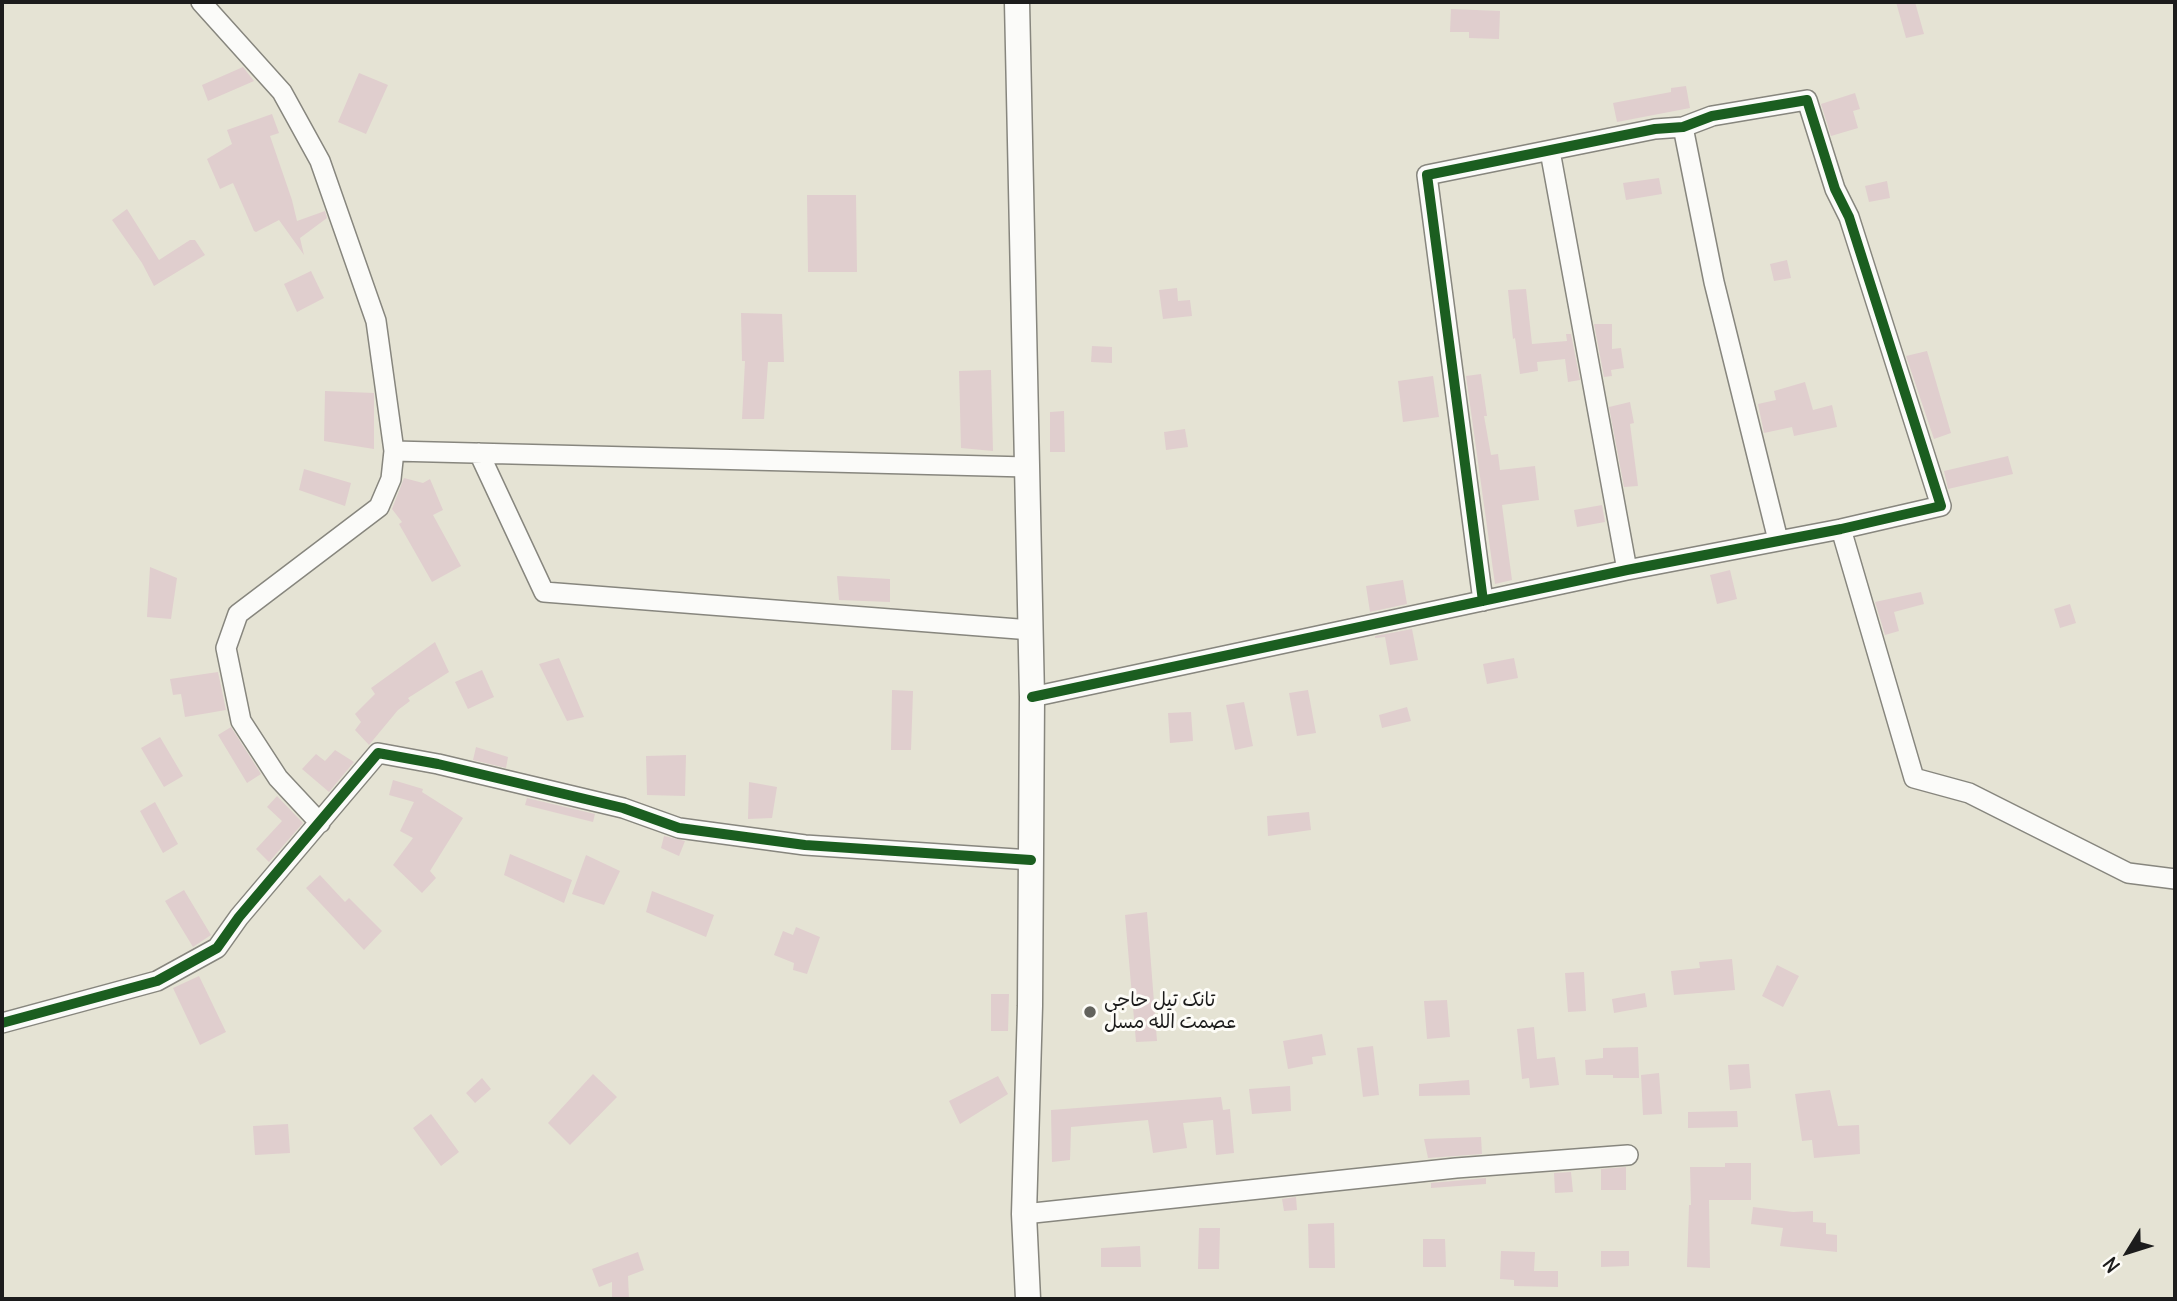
<!DOCTYPE html>
<html>
<head>
<meta charset="utf-8">
<style>
	body { margin:0 }
	#map { position:relative; width:2177px; height:1301px; overflow:hidden; background:#e5e3d4; font-family:Delius,sans-serif }
	canvas { display:block }
	.frame { position:absolute; inset:0; border:4px solid #1c1c1c; pointer-events:none }
	.north { position:absolute; left:2093px; top:1217px; width:70px; height:70px; -webkit-text-stroke:5px #fdfcf7; paint-order:stroke; rotate:232deg; font-size:19px; font-weight:700; line-height:28px; text-align:center; color:#1c1c1c }
	.north::after { content:''; display:block; margin:auto; width:24px; height:32px; background:#1c1c1c; clip-path:polygon(50% 0,100% 100%,50% 72%,0 100%) }
</style>
</head>
<body>
<div id="map">
<canvas width="2177" height="1301"></canvas>
<div class="frame"></div>
<div class="north">N</div>
</div>
<script>
const ctx = document.querySelector('canvas').getContext('2d');
ctx.lineJoin = 'round';
function paint(path, color) { ctx.fillStyle = color; ctx.fill(path, 'evenodd'); }
const poly = rows => new Path2D(rows.map(r => 'M' + r).join(''));
function trace(path, color, width, dash) { ctx.strokeStyle = color; ctx.lineWidth = width; ctx.lineCap = dash ? 'butt' : 'round'; ctx.setLineDash(dash || []); ctx.stroke(path); }
function drawText(font, color, halo, rows, align = 'center') {
  ctx.font = font + ' Delius,"Playpen Sans Arabic",sans-serif'; ctx.lineWidth = 6; ctx.setLineDash([]); ctx.textBaseline = 'middle'; ctx.strokeStyle = halo; ctx.fillStyle = color; for (const [text, x, y, turn = 0] of rows) {
    ctx.save(); ctx.translate(x, y); ctx.rotate((+turn || 0) * Math.PI / 180); ctx.textAlign = isNaN(turn) ? turn : align; if (halo) ctx.strokeText(text, 0, 0); ctx.fillText(text, 0, 0); ctx.restore();
  }
}
paint(poly([
	[1896,2,1915,2,1924,34,1906,38],
	[1451,9,1500,11,1499,39,1469,38,1469,32,1450,32],
	[243,67,254,81,208,101,202,85],
	[359,73,388,85,366,134,338,122],
	[1686,86,1690,108,1617,122,1613,103,1671,92,1671,88],
	[1855,93,1860,109,1853,111,1858,128,1831,136,1821,104],
	[272,114,279,133,270,136,292,200,297,221,325,211,327,218,300,238,304,255,279,220,256,232,254,231,233,183,220,189,207,159,232,144,227,130],
	[1659,178,1662,194,1626,200,1623,183],
	[1887,181,1890,198,1869,202,1865,186],
	[807,195,856,195,857,272,808,272],
	[127,209,159,260,190,240,195,240,205,255,154,286,142,263,112,220],
	[1787,260,1791,278,1774,281,1770,264],
	[311,271,324,298,297,312,284,284],
	[1177,288,1178,301,1190,300,1192,316,1163,319,1159,290],
	[1526,289,1532,344,1567,341,1566,334,1571,334,1580,380,1568,382,1565,359,1537,362,1538,371,1520,374,1515,338,1513,339,1508,290],
	[741,313,782,314,784,362,768,362,764,419,742,419,745,361,742,361],
	[1594,324,1612,324,1612,349,1621,348,1624,368,1611,370,1612,376,1604,377],
	[1092,346,1112,347,1112,363,1091,362],
	[1927,351,1951,433,1934,439,1906,356],
	[991,370,993,451,961,448,959,371],
	[1481,374,1487,416,1484,416,1491,455,1498,454,1500,470,1535,466,1539,500,1502,505,1512,580,1495,584,1466,376],
	[1433,376,1439,417,1403,422,1398,381],
	[1805,382,1813,410,1832,405,1837,427,1794,436,1792,427,1764,433,1758,404,1776,400,1774,391],
	[325,391,374,393,374,449,324,441],
	[1630,402,1634,423,1630,424,1638,486,1624,487,1609,407],
	[1064,411,1065,452,1050,452,1050,412],
	[1185,429,1188,447,1166,450,1164,432],
	[2008,456,2013,474,1948,489,1944,471],
	[304,469,351,483,345,506,299,490],
	[404,478,423,483,430,479,443,510,433,515,461,566,432,582,399,524,402,522,392,509],
	[1602,505,1605,522,1577,527,1574,510],
	[150,567,177,578,171,619,147,617],
	[1730,570,1737,599,1717,604,1710,575],
	[837,576,890,579,890,602,839,600],
	[1403,580,1407,604,1370,612,1366,586],
	[1921,592,1924,604,1894,612,1899,631,1885,635,1875,602],
	[2070,604,2076,623,2060,628,2054,609],
	[1412,629,1418,660,1390,665,1385,637,1375,638,1375,636],
	[435,642,449,672,408,698,410,701,398,710,369,745,355,730,361,722,355,714,375,694,371,688],
	[559,658,584,717,567,721,539,664],
	[1514,658,1518,678,1487,684,1483,664],
	[482,670,494,697,468,709,455,682],
	[218,672,226,710,185,717,181,694,173,695,170,679],
	[892,690,913,691,911,750,891,750],
	[1308,690,1316,733,1297,736,1289,693],
	[1244,702,1253,746,1235,750,1226,705],
	[1407,707,1411,721,1382,728,1379,715],
	[1191,712,1193,741,1170,743,1168,713],
	[231,727,261,774,247,783,218,735],
	[160,737,183,776,164,787,141,748],
	[476,747,508,757,506,768,473,760],
	[335,750,354,762,329,792,302,769,316,754,325,761],
	[686,755,685,796,647,795,646,756],
	[393,780,423,789,422,792,463,818,430,871,436,878,422,893,393,865,413,838,400,831,414,802,389,795],
	[749,782,777,787,772,818,748,819],
	[277,796,303,823,269,862,256,849,282,821,267,807],
	[527,798,595,814,593,822,525,805],
	[155,802,178,844,163,853,140,811],
	[1309,812,1311,830,1268,836,1267,816],
	[664,836,685,841,679,856,661,848],
	[510,854,572,880,564,903,504,875],
	[586,855,620,871,604,905,572,894],
	[320,875,345,902,349,898,382,931,364,950,306,888],
	[184,890,211,935,193,947,165,901],
	[652,891,714,915,706,937,646,912],
	[1147,912,1157,1041,1136,1042,1125,915],
	[796,927,820,937,807,974,793,970,794,963,774,955,783,931,793,935],
	[1732,959,1735,990,1674,995,1671,971,1700,968,1699,962],
	[1777,965,1799,976,1783,1007,1762,996],
	[1584,972,1586,1011,1568,1012,1565,973],
	[199,976,226,1032,200,1045,173,988],
	[1645,993,1647,1007,1614,1013,1612,999],
	[991,994,1009,994,1008,1031,991,1031],
	[1447,1000,1450,1037,1427,1039,1424,1001],
	[1534,1027,1537,1059,1555,1057,1559,1085,1530,1088,1529,1078,1522,1079,1517,1029],
	[1322,1034,1326,1055,1312,1057,1313,1064,1288,1069,1283,1041],
	[1373,1046,1379,1095,1363,1097,1357,1048],
	[1638,1047,1639,1078,1613,1078,1613,1075,1586,1075,1585,1060,1603,1058,1603,1048],
	[1749,1064,1751,1088,1730,1090,1728,1065],
	[1659,1073,1662,1114,1643,1115,1641,1075],
	[593,1074,617,1097,570,1145,548,1123],
	[998,1076,1008,1094,960,1124,949,1101],
	[482,1078,491,1089,475,1103,466,1093],
	[1469,1080,1470,1095,1419,1096,1419,1084],
	[1290,1086,1291,1111,1252,1114,1249,1089],
	[1830,1090,1838,1126,1859,1125,1860,1154,1814,1158,1812,1140,1802,1141,1795,1094],
	[1221,1097,1223,1110,1230,1109,1234,1153,1216,1155,1213,1120,1183,1123,1187,1148,1153,1153,1148,1120,1071,1127,1070,1160,1052,1162,1051,1110],
	[1737,1111,1738,1127,1688,1128,1688,1112],
	[431,1114,459,1152,441,1166,413,1128],
	[288,1124,290,1153,255,1155,253,1126],
	[1481,1137,1482,1154,1428,1158,1424,1139],
	[1725,1163,1751,1163,1751,1200,1709,1200,1710,1268,1687,1267,1689,1205,1691,1205,1690,1167,1725,1167],
	[1626,1167,1626,1190,1601,1190,1601,1169],
	[1571,1172,1573,1192,1555,1193,1554,1173],
	[1486,1178,1486,1184,1431,1188,1431,1183],
	[1296,1197,1297,1210,1284,1211,1282,1199],
	[1753,1207,1793,1212,1813,1211,1813,1222,1826,1223,1826,1234,1837,1235,1837,1252,1780,1246,1783,1228,1751,1224],
	[1334,1223,1335,1268,1309,1268,1308,1224],
	[1199,1228,1220,1228,1219,1269,1198,1269],
	[1423,1239,1445,1239,1446,1267,1423,1267],
	[1140,1246,1141,1267,1101,1267,1101,1248],
	[1501,1251,1535,1252,1534,1271,1558,1271,1558,1287,1514,1286,1514,1280,1500,1279],
	[1601,1251,1629,1251,1629,1266,1601,1267],
	[638,1252,644,1270,628,1276,629,1299,612,1299,612,1282,599,1287,592,1269]
]), '#e0cece');
const minor = poly([
	[201,2,282,92,320,161,376,321,394,451,391,479,379,507,238,614,226,648,241,721,278,778,320,823],
	[1683,127,1714,282,1778,540],
	[1550,151,1627,570],
	[394,451,1027,467],
	[479,453,544,592,1031,630],
	[1841,529,1914,778,1969,793,2128,873,2175,879],
	[1032,697,1627,570,1841,529,1941,506,1849,217,1835,189,1807,100,1712,116,1683,127,1655,129,1427,175,1483,601],
	[2,1023,157,981,217,948,239,917,378,753,438,764,623,808,679,828,805,845,1031,860],
	[1024,1214,1456,1168,1628,1155]
]);
const major = poly([
	[1017,2,1032,697,1030,1006,1024,1214,1028,1299]
]);
trace(minor, '#87867e', 22);
trace(major, '#87867e', 27);
trace(minor, '#fbfbf9', 19);
trace(major, '#fbfbf9', 24);
trace(poly([
	[1032,697,1627,570,1841,529,1941,506,1849,217,1835,189,1807,100,1712,116,1683,127,1655,129,1427,175,1483,601],
	[2,1023,157,981,217,948,239,917,378,753,438,764,623,808,679,828,805,845,1031,860]
]), '#1b5e20', 10);
for (const [x, y, r, color] of [
	[1090,1012,7,"#62625c"]
]) { const dot = new Path2D(); dot.arc(x, y, r, 0, 2 * Math.PI); ctx.fillStyle = color; ctx.fill(dot); trace(dot, '#fdfcf7', 2.5); }
drawText('19px', '#1c1c1c', '#fdfcf7', [
	["تانک تیل حاجی",1104,1001],
	["عصمت الله مسل",1104,1023]
], 'left');
</script>
</body>
</html>
